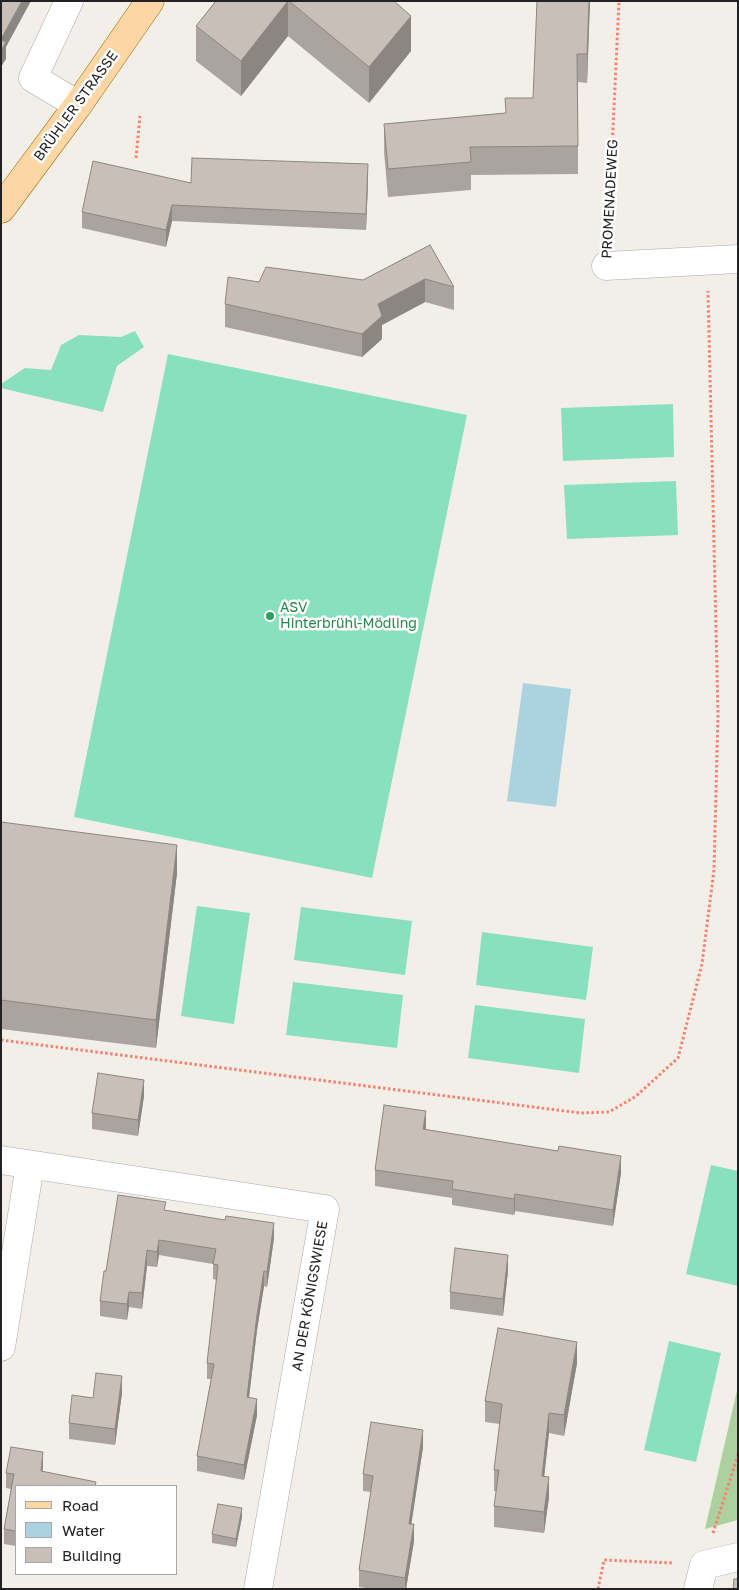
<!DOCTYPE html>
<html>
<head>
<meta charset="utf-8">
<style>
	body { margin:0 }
	#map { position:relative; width:739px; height:1590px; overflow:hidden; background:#f2efe9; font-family:"Golos Text",sans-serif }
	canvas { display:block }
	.frame { position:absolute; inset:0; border:2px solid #222; pointer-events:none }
	.legend { position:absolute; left:15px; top:1485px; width:162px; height:90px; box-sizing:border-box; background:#fff; border:1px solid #a7a7a7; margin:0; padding:6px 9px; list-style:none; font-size:15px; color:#222 }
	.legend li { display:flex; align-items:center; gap:10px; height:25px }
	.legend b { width:25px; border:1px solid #a7a7a7 }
</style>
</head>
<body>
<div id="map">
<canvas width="739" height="1590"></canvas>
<div class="frame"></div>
<ul class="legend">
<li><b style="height:6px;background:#fcd6a4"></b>Road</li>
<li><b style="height:14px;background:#aad3df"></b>Water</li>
<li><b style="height:14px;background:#c7bfb8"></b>Building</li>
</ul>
</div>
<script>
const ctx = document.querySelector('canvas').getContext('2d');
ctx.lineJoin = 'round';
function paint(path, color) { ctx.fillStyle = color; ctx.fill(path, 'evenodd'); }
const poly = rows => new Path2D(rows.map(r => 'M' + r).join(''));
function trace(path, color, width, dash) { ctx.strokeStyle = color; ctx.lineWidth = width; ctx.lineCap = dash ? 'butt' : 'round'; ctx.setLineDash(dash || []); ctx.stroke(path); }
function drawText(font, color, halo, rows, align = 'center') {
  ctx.font = font + ' "Golos Text",sans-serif'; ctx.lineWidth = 5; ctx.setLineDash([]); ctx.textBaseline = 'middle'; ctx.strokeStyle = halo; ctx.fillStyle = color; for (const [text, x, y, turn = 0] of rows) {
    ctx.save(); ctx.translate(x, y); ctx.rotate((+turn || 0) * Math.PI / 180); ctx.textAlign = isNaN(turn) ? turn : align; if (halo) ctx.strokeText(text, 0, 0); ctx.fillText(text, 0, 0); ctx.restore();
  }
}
paint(poly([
	[738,1386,738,1520,705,1529]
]), '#add19e');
paint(poly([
	[135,331,144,347,117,366,103,412,1,388,1,384,25,368,51,370,61,345,79,335,121,337],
	[168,354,467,415,372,878,74,817],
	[673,404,674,457,563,461,561,408],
	[676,481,678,535,567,539,564,485],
	[197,906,250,913,234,1024,181,1016],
	[301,907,412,921,405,975,294,960],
	[482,932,593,947,586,1000,476,985],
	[293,982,403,995,397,1048,286,1035],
	[475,1005,585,1019,579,1073,468,1058],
	[711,1165,738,1171,738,1286,686,1274],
	[669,1341,721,1353,696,1462,644,1450]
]), '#88e0be');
paint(poly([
	[523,683,571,689,556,807,507,801]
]), '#aad3df');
const minor = poly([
	[69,1,33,78,78,105],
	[606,266,738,259],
	[1,1160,325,1209,258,1589],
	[1,1347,30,1165],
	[698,1589,704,1565,738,1557]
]);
const major = poly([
	[1,209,78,105,150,1]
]);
trace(minor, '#a9a9a9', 29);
trace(major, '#a06b00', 29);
trace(poly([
	[136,158,140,116],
	[608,235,619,1],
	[1,1040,581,1113,609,1112,635,1097,678,1058,702,964,714,870,718,713,708,291],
	[713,1533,738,1455],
	[598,1589,604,1560,673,1563]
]), '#fa8072', 3, [2.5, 2.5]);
trace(minor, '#fff', 28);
trace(major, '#fcd6a4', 28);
paint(poly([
	[216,1,394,1,411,51,369,103,288,36,241,96,196,61,196,26],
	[590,1,587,83,578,82,578,174,471,175,471,190,388,197,384,152,384,124,505,113,533,98],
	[368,181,366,230,172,221,166,247,82,228,82,212,191,183],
	[430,245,454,287,454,310,425,302,382,325,382,339,362,357,225,327,225,304,259,282,363,280],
	[1,822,177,873,156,1048,1,1029],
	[144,1096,138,1136,92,1129,92,1113],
	[426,1127,425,1130,621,1173,613,1226,515,1211,514,1215,452,1205,452,1198,375,1186,375,1170],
	[166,1210,274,1238,267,1287,264,1286,257,1330,249,1398,257,1415,244,1480,197,1471,197,1456,211,1379,207,1379,207,1363,217,1280,213,1279,213,1264,159,1255,157,1267,147,1266,142,1309,129,1307,127,1320,100,1316,100,1301,106,1271],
	[508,1271,503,1316,450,1309,450,1292],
	[577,1363,564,1436,549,1433,544,1476,549,1497,544,1533,494,1527,494,1506,496,1491,494,1491,494,1470,500,1424,485,1422,485,1401],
	[122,1393,115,1445,69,1439,69,1423,93,1398],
	[423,1447,411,1524,414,1541,406,1589,372,1589,359,1587,359,1570,371,1492,363,1491,363,1474],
	[43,1467,42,1472,96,1486,16,1486,16,1546,4,1544,4,1529,11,1489,6,1488,6,1473],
	[242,1517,236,1547,212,1543,212,1534]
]), '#aba49e');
paint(poly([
	[22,1,31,1,6,47,6,59,1,67,1,39],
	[288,1,288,36,241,96,241,61],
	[589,1,590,1,587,83,587,54],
	[411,16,411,51,369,103,369,67],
	[368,164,368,181,366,230,366,214],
	[172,205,172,221,166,247,166,230],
	[425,279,425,302,382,325,382,339,362,357,362,334,378,304],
	[177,845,177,873,156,1048,156,1020],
	[144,1080,144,1096,138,1136,138,1120],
	[426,1111,426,1127,423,1146,423,1129],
	[621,1156,621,1173,613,1226,613,1210],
	[515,1194,515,1211,514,1215,514,1199],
	[274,1223,274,1238,267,1287,267,1272],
	[159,1240,159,1255,157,1267,157,1252],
	[147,1250,147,1266,142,1309,142,1293],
	[508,1255,508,1271,503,1316,503,1299],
	[264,1271,264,1286,257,1330,247,1413,247,1397,257,1315],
	[129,1292,129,1307,127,1320,127,1304],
	[577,1342,577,1363,564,1436,564,1415],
	[122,1376,122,1393,115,1445,115,1429],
	[257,1399,257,1415,244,1480,244,1465],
	[549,1413,549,1433,542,1496,542,1476],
	[423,1430,423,1447,409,1540,409,1524],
	[43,1452,43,1467,41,1486,41,1471],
	[549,1477,549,1497,544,1533,544,1512],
	[242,1508,242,1517,236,1547,236,1539],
	[414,1524,414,1541,406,1589,405,1589,405,1578]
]), '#8b8681');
const building = poly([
	[1,1,22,1,1,39,1,1],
	[216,1,288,1,241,61,196,26,216,1],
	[289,1,394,1,411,16,369,67,289,1],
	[537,1,589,1,587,54,577,54,578,146,470,147,471,162,388,169,384,124,506,113,505,98,533,98,537,1],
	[1,40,6,42,1,51,1,40],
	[192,158,368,164,366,214,172,205,166,230,82,212,93,161,191,183,192,158],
	[430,245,454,287,425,279,378,304,382,316,362,334,225,304,228,277,259,282,266,267,363,280,430,245],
	[1,822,177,845,156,1020,1,1000,1,822],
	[98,1073,144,1080,138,1120,92,1113,98,1073],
	[384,1105,426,1111,423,1129,558,1151,559,1146,621,1156,613,1210,515,1194,514,1199,452,1189,453,1181,375,1170,384,1105],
	[118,1195,166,1202,164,1210,225,1220,226,1216,274,1223,267,1272,264,1271,257,1315,247,1397,257,1399,244,1465,197,1456,214,1364,207,1363,218,1265,213,1264,216,1249,159,1240,157,1252,147,1250,142,1293,129,1292,127,1304,100,1301,104,1271,106,1271,118,1195],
	[455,1248,508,1255,503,1299,450,1292,455,1248],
	[498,1328,577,1342,564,1415,549,1413,542,1476,549,1477,544,1512,494,1506,499,1470,494,1470,502,1404,485,1401,498,1328],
	[96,1373,122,1376,115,1429,69,1423,72,1395,93,1398,96,1373],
	[371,1422,423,1430,409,1524,414,1524,405,1578,359,1570,373,1476,363,1474,371,1422],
	[11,1447,43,1452,41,1471,96,1482,95,1486,16,1486,16,1531,4,1529,14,1474,6,1473,11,1447],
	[218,1504,242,1508,236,1539,212,1534,218,1504],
	[734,1579,738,1579,738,1589,733,1589,734,1579]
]);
paint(building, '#c7bfb8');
trace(building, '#8b8681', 1);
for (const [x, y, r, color] of [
	[270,616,5,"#2e9e5b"]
]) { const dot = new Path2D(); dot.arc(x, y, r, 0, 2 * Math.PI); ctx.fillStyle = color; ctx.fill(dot); trace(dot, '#fff', 2); }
drawText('14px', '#222', '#fff', [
	["BRÜHLER STRASSE",76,106,-54],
	["PROMENADEWEG",610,199,-87],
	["AN DER KÖNIGSWIESE",310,1296,-80]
]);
drawText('14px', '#27864d', '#fff', [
	["ASV",280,608],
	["Hinterbrühl-Mödling",280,624]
], 'left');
</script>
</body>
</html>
